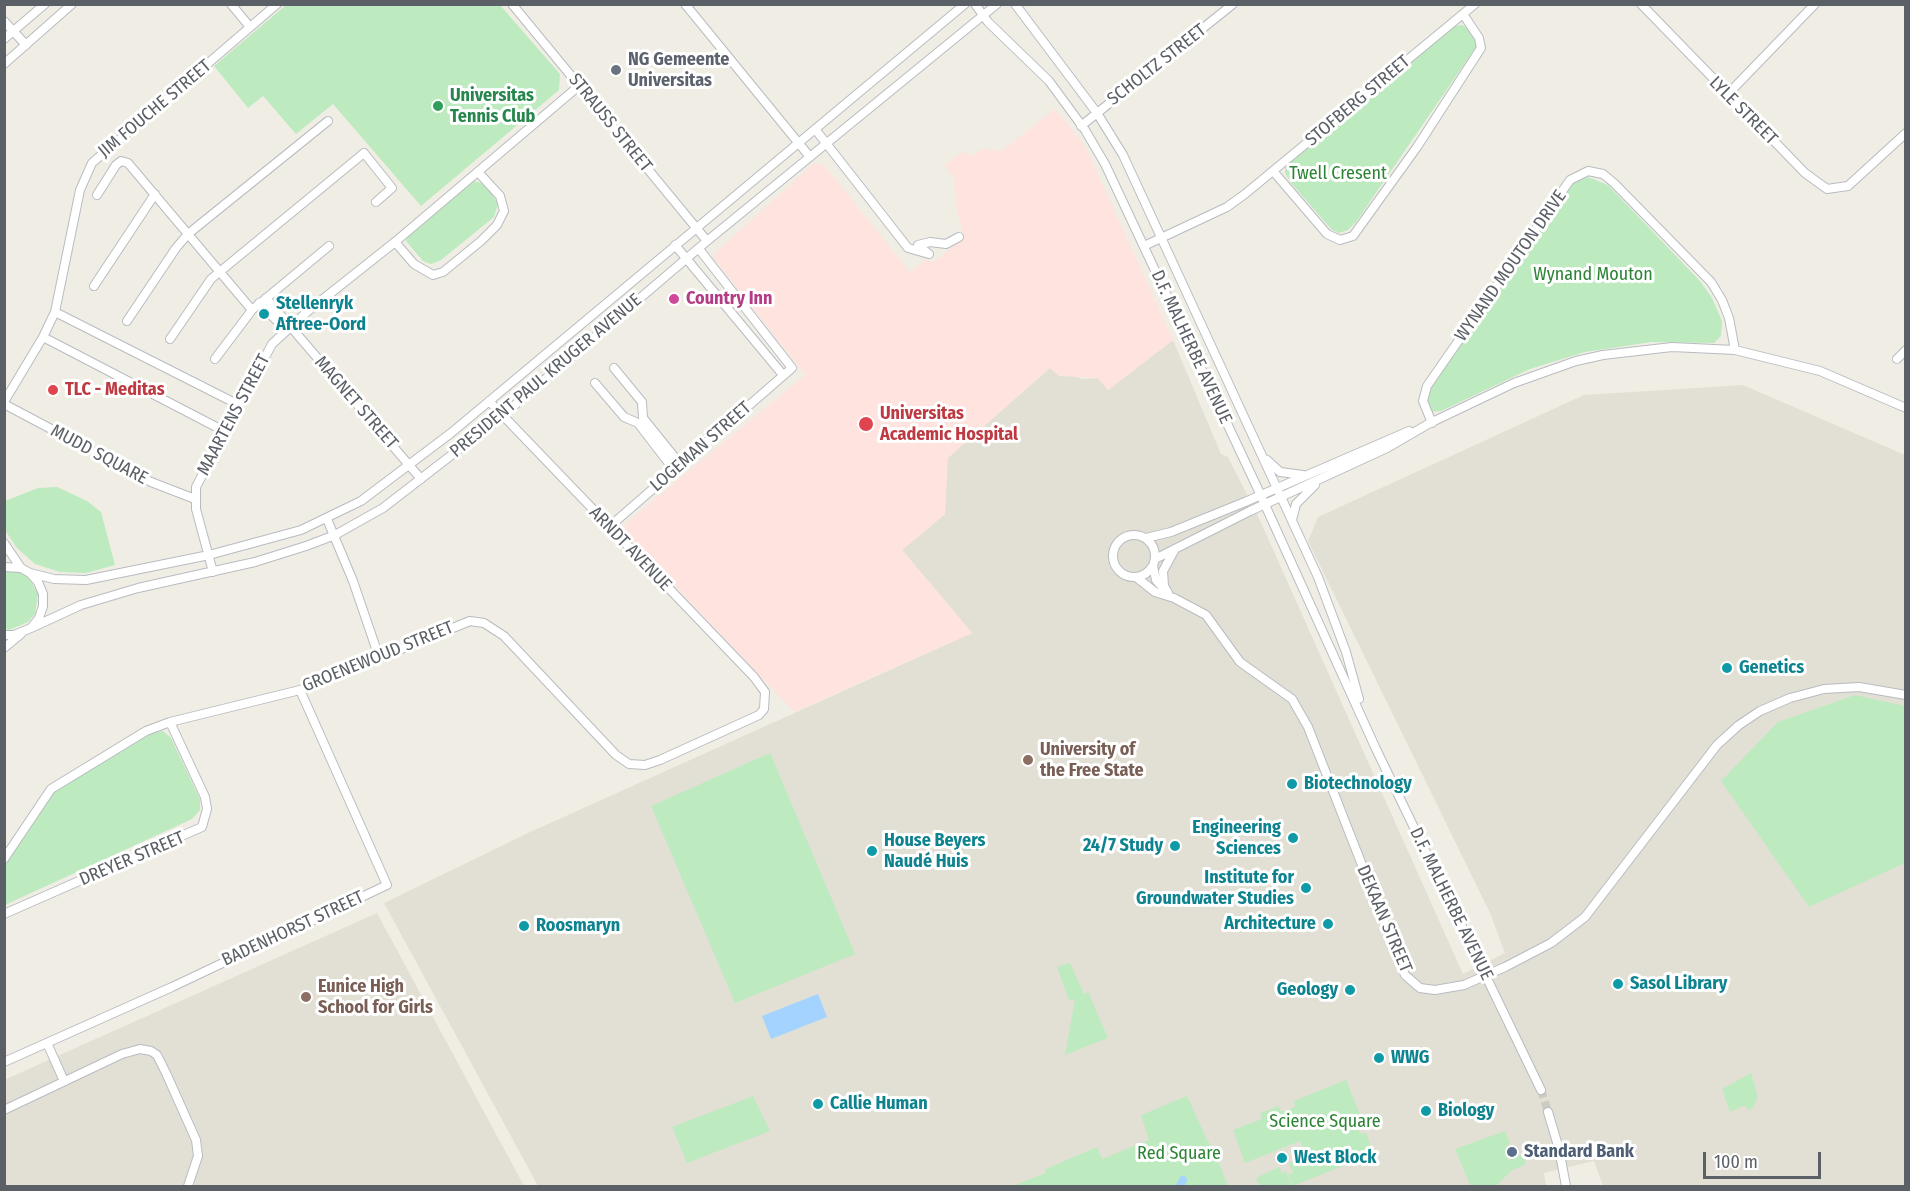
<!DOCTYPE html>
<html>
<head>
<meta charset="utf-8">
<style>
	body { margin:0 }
	#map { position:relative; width:1910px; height:1191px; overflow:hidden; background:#f0eee4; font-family:"Fira Sans Condensed",sans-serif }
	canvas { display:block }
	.frame { position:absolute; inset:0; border:6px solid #5b6066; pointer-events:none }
	.scale { position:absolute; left:1703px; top:1152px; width:118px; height:27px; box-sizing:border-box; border:3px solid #5b6066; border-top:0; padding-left:8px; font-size:18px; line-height:21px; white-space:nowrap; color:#5b6066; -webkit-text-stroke:4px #fff; paint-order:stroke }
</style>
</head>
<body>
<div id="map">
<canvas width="1910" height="1191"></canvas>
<div class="frame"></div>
<div class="scale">100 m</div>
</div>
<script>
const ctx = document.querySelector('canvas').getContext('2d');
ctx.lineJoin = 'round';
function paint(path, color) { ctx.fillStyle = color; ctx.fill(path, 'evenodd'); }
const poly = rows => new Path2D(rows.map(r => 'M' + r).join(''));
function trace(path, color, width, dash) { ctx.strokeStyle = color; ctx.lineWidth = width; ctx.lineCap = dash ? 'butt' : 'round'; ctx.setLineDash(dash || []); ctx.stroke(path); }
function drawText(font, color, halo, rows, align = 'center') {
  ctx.font = font + ' "Fira Sans Condensed",sans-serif'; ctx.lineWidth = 6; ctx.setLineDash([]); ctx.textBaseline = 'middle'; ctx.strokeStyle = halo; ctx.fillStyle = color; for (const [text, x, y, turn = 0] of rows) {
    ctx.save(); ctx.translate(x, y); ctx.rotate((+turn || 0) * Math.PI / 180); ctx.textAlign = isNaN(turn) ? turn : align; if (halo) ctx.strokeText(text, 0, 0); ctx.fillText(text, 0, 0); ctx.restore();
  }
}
paint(poly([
	[1173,340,1221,454,1228,457,1258,516,1463,974,1505,953,1490,913,1308,541,1318,517,1584,395,1743,385,1905,455,1905,1186,1603,1186,1594,1161,1544,1173,1546,1186,538,1186,384,903,528,833,972,633,902,550,945,514,947,458,1050,368,1082,379,1098,378,1108,390],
	[377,913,524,1186,5,1186,4,1080]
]), '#e2e0d4');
paint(poly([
	[1055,109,1085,146,1173,340,1108,390,1098,378,1059,376,1050,368,948,458,945,514,902,550,972,633,794,712,626,534,626,523,805,375,712,256,814,163,824,165,910,272,925,260,934,262,964,237,957,213,954,177,944,165,962,152,971,155,984,149,1002,151]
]), '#fee3df');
paint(poly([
	[500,5,560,74,559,90,421,206,333,104,296,134,263,96,248,108,214,66,286,5],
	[1462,25,1471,30,1478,44,1356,222,1348,230,1339,233,1332,230,1291,183,1285,173,1285,164,1447,27],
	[1588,177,1608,185,1700,281,1712,298,1722,321,1721,336,1714,343,1652,342,1585,352,1530,369,1441,411,1431,412,1422,395,1565,186],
	[470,180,481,183,490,191,498,204,494,217,441,260,431,264,423,261,406,241,408,230],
	[57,487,87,501,101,512,115,565,86,573,60,572,35,564,17,548,5,530,5,501,38,488],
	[5,569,19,570,28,576,38,594,35,614,28,622,9,630,5,629],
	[1855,695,1905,706,1905,863,1809,907,1721,781,1778,722],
	[163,731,171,738,200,799,200,810,192,819,5,905,5,864,55,789,150,733],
	[770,753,855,954,735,1003,651,806],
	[1070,963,1084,994,1088,992,1108,1038,1065,1055,1075,999,1069,1001,1057,967],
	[1751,1073,1758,1097,1753,1108,1748,1110,1745,1105,1730,1112,1722,1089],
	[1346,1080,1362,1120,1357,1122,1357,1129,1362,1134,1366,1133,1372,1149,1357,1160,1293,1186,1288,1175,1293,1173,1289,1163,1306,1156,1300,1141,1245,1163,1233,1130,1262,1119,1260,1113,1279,1106,1281,1112,1295,1107,1294,1101],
	[753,1096,770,1131,687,1163,672,1127],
	[1187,1096,1207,1140,1214,1150,1228,1186,1012,1186,1046,1173,1046,1169,1097,1147,1102,1159,1149,1140,1141,1115],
	[1505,1131,1510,1144,1505,1147,1508,1160,1525,1153,1525,1165,1512,1170,1496,1186,1470,1185,1455,1149],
	[1279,1167,1282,1173,1286,1172,1292,1186,1260,1186,1256,1178]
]), '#beeac0');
paint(poly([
	[818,994,827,1017,771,1039,762,1016]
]), '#a4d3ff');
trace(poly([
	[1180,1186,1183,1180]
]), '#a4d3ff', 8);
trace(poly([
	[1541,1090,1548,1112]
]), '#cbcac4', 8, [8, 4]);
const minor = poly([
	[231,4,250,27],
	[512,4,707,241],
	[685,4,810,157],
	[975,4,988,22,1049,81,1085,130,1105,164,1256,485,1376,749,1541,1090],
	[1015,4,1097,113,1123,155,1318,577,1346,652,1359,699],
	[1641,4,1805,173,1827,189,1848,186,1906,133],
	[4,21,26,45],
	[4,39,45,4],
	[4,64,72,4],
	[1727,95,1815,4],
	[1081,126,1233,4],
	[815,129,908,248,929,254,918,245,930,242,946,244,959,237],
	[1273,171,1327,234,1340,240,1353,236,1417,147,1481,48,1479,38,1463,14],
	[97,195,116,165,121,161,128,163,252,310],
	[395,242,414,264,433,275,443,272,481,241,497,225,504,211,500,196,478,172],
	[675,245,783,375],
	[1144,246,1227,207,1245,194,1475,4],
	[94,286,155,194],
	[266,298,421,479],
	[259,303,276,320,289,327],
	[55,312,239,405],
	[127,321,176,248,188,234,328,121],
	[43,337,224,431],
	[170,339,211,279,364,153,392,188,376,202],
	[215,359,252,310,329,246],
	[1897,359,1906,350],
	[614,368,642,402,643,418,680,464],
	[595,383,624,417,638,423,674,470],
	[4,402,43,337,55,312,80,190,92,163,277,4],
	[4,404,151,482,195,499],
	[1432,423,1423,401,1427,386,1570,180,1588,171,1603,174,1614,183,1711,282,1722,300,1729,318,1735,350],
	[1267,460,1280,472,1303,475],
	[327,519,353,581,379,657],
	[1292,520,1296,504,1315,485],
	[609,527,792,368,699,249],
	'1113 556a21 21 0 1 1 42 0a21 21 0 1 1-42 0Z',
	[1146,538,1171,532,1245,502,1409,431],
	[4,543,21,568],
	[1155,559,1250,511,1387,448,1430,423,1514,383,1576,361,1603,355,1672,347,1735,350,1820,371,1906,408],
	[1153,566,1156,580,1165,590],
	[4,567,21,568,30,573,38,582,43,594,43,606,39,618,31,628,14,635,4,635],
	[213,572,196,509,196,487,272,344,308,311,395,242,580,85],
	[30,573,54,579,86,580,209,555,301,530,361,501,451,433,965,4],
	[1136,577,1155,592,1174,598,1206,615,1240,662,1292,699,1308,727,1405,975,1420,988,1435,990,1464,985],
	[1168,593,1164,586,1163,571,1175,549],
	[31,628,81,605,138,588,255,562,306,546,335,535,383,508,502,416,707,241,997,4],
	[4,648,21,634],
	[4,859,51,789,146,731,170,722,300,690,470,621,484,623,504,636,616,755,629,764,645,765,660,760,759,715,764,709,765,692,754,677,489,401],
	[4,914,202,827,207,809,205,797,170,722],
	[1505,967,1551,943,1585,917,1717,745,1739,725,1760,711,1790,698,1824,689,1859,687,1906,695],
	[47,1043,64,1081],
	[4,1062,172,987,387,885,300,690],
	[4,1110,122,1054,140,1049,151,1051,157,1055,166,1073,196,1140,198,1156,188,1186],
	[1548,1112,1559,1149,1566,1186]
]);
trace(minor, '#b8bbc1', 10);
trace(minor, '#fff', 8);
const minorBridge = poly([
	[1464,985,1505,967]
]);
trace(minorBridge, '#b8bbc1', 10, []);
trace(minorBridge, '#fff', 8);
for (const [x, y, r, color] of [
	[616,70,6,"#6b7280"],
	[438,106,6,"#2e9e5b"],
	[674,299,6,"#d1479c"],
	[264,314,6,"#0f9aa8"],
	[53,390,6,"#e0444e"],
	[866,424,8,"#e0444e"],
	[1727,668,6,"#0f9aa8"],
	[1028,760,6,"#8d6e63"],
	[1292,784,6,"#0f9aa8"],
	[1293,838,6,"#0f9aa8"],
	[1175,846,6,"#0f9aa8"],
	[872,851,6,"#0f9aa8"],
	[1306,888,6,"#0f9aa8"],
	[1328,924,6,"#0f9aa8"],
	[524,926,6,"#0f9aa8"],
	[1618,984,6,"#0f9aa8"],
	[1350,990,6,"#0f9aa8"],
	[306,997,6,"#8d6e63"],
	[1379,1058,6,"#0f9aa8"],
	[818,1104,6,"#0f9aa8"],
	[1426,1111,6,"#0f9aa8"],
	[1512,1152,6,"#5c6f8a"],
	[1282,1158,6,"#0f9aa8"]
]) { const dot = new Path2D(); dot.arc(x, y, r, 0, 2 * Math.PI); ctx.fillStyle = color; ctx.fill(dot); trace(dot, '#fff', 2); }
drawText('bold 18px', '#5b616d', '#fff', [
	["NG Gemeente",628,60],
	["Universitas",628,81]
], 'left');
drawText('18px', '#5b6066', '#fff', [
	["SCHOLTZ STREET",1157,65,-38],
	["STOFBERG STREET",1358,101,-40],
	["JIM FOUCHE STREET",155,109,-40],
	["LYLE STREET",1743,111,45],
	["STRAUSS STREET",610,123,51],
	["WYNAND MOUTON DRIVE",1511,266,-55],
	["D.F. MALHERBE AVENUE",1191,347,65],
	["PRESIDENT PAUL KRUGER AVENUE",546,376,-40],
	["MAGNET STREET",356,403,49],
	["MAARTENS STREET",234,415,-62],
	["LOGEMAN STREET",701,447,-41],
	["MUDD SQUARE",99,455,28],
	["ARNDT AVENUE",630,549,46],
	["GROENEWOUD STREET",378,657,-22],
	["DREYER STREET",132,859,-23],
	["D.F. MALHERBE AVENUE",1451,904,64],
	["DEKAAN STREET",1384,919,67],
	["BADENHORST STREET",293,929,-25]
]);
drawText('bold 18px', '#27864d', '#fff', [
	["Universitas",450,96],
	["Tennis Club",450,117]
], 'left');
drawText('18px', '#2c8434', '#fff', [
	["Twell Cresent",1338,174],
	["Wynand Mouton",1593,275],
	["Science Square",1325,1122],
	["Red Square",1179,1154]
]);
drawText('bold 18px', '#b23c85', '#fff', [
	["Country Inn",686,299]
], 'left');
drawText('bold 18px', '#0d838f', '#fff', [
	["Stellenryk",276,304],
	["Aftree-Oord",276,325],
	["Genetics",1739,668],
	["Biotechnology",1304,784],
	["Engineering",1281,828,"right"],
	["Sciences",1281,849,"right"],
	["House Beyers",884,841],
	["Naudé Huis",884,862],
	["24/7 Study",1163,846,"right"],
	["Institute for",1294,878,"right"],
	["Groundwater Studies",1294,899,"right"],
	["Architecture",1316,924,"right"],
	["Roosmaryn",536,926],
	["Sasol Library",1630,984],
	["Geology",1338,990,"right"],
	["WWG",1391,1058],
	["Callie Human",830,1104],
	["Biology",1438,1111],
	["West Block",1294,1158]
], 'left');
drawText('bold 18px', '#be3a42', '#fff', [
	["TLC - Meditas",65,390],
	["Universitas",880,414],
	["Academic Hospital",880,435]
], 'left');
drawText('bold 18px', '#785e54', '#fff', [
	["University of",1040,750],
	["the Free State",1040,771],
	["Eunice High",318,987],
	["School for Girls",318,1008]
], 'left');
drawText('bold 18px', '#4e5e75', '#fff', [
	["Standard Bank",1524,1152]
], 'left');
</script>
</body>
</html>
